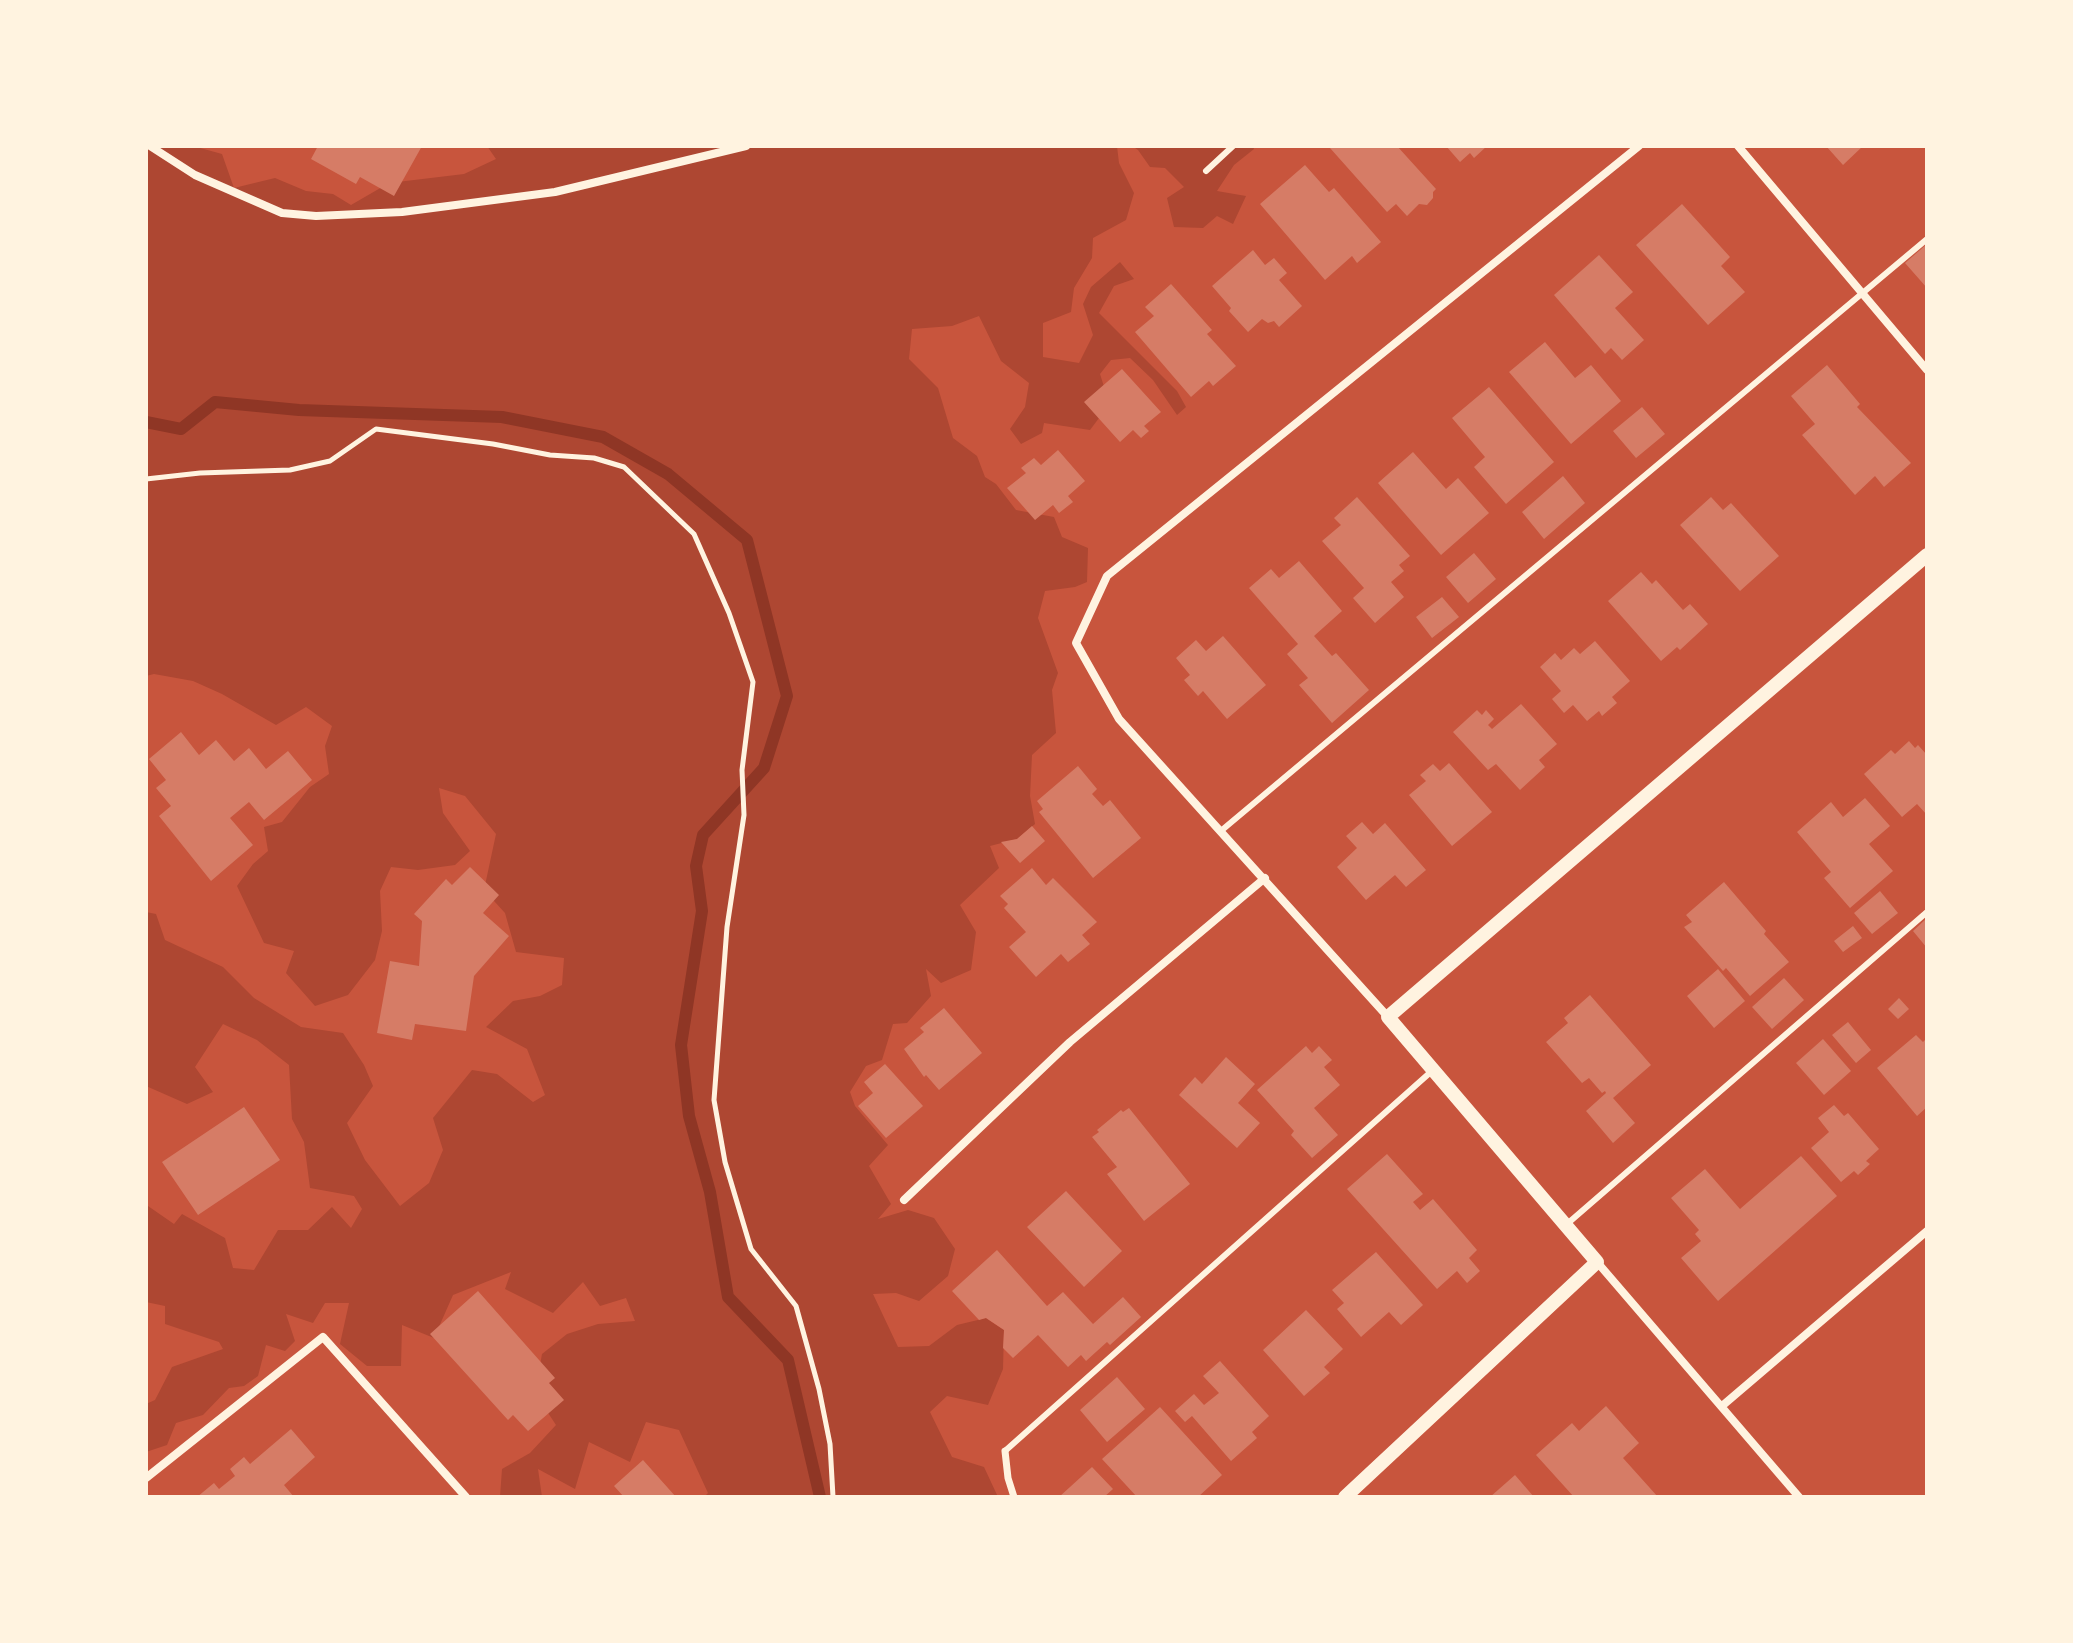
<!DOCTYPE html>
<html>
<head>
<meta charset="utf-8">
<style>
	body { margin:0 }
	#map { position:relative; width:2073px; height:1643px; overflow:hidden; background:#c8553d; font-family:"Asap Condensed",sans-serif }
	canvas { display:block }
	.frame { position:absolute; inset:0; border:148px solid #fff3e0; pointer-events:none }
</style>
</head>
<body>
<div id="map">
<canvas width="2073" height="1643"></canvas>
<div class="frame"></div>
</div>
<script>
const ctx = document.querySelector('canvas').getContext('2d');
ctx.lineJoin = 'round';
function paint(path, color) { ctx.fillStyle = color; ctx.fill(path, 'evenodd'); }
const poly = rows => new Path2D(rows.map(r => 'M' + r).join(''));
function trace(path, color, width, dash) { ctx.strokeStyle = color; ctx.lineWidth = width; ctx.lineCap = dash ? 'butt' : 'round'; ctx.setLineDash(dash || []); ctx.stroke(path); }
paint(poly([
	[146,146,193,146,222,154,234,188,275,178,306,191,333,194,351,205,389,183,464,174,496,159,487,146,1117,146,1119,163,1134,193,1126,220,1093,238,1092,258,1074,288,1071,312,1043,323,1043,357,1079,363,1093,335,1083,304,1091,287,1120,262,1134,279,1114,286,1099,313,1177,391,1186,407,1177,415,1153,380,1130,358,1111,360,1100,374,1107,396,1105,410,1090,430,1044,423,1042,433,1021,444,1010,429,1025,407,1029,383,1001,361,979,316,952,326,912,329,909,359,938,388,953,438,977,456,985,477,996,484,1016,510,1054,517,1062,537,1088,548,1087,582,1075,587,1045,591,1038,618,1058,673,1052,690,1056,733,1032,755,1030,796,1035,824,1017,839,990,846,999,868,960,905,976,932,971,970,941,983,926,969,931,996,907,1023,893,1024,882,1060,866,1066,850,1092,855,1106,888,1145,869,1166,891,1204,878,1219,908,1210,934,1218,955,1249,948,1276,919,1301,896,1293,873,1294,898,1347,929,1346,957,1325,986,1318,1004,1330,1003,1369,988,1405,947,1396,930,1412,952,1457,984,1467,998,1497,704,1497,708,1493,679,1430,646,1422,630,1462,589,1442,575,1489,538,1469,542,1497,500,1497,502,1469,530,1453,556,1425,535,1393,542,1354,567,1334,598,1324,635,1321,626,1298,600,1306,583,1282,553,1313,505,1289,511,1272,453,1295,434,1338,402,1325,401,1366,367,1366,340,1344,349,1303,325,1303,313,1323,286,1314,295,1341,285,1351,266,1345,258,1376,244,1386,229,1388,203,1415,176,1423,167,1445,146,1452,146,1404,155,1400,172,1367,223,1349,219,1342,165,1324,165,1306,146,1302,148,1206,174,1224,182,1214,225,1238,233,1268,254,1270,278,1230,308,1230,332,1207,351,1228,362,1209,354,1196,310,1188,304,1142,292,1119,289,1065,257,1040,223,1024,195,1067,213,1092,187,1104,146,1086,146,912,156,914,165,940,223,967,254,998,301,1027,343,1033,364,1065,373,1086,347,1123,365,1160,400,1206,429,1183,443,1150,433,1118,472,1070,497,1074,533,1102,545,1095,527,1049,486,1027,513,1001,540,996,562,985,564,958,516,952,505,913,484,890,496,834,465,796,439,788,443,813,470,851,455,865,418,870,391,867,380,891,382,931,375,960,348,995,315,1006,286,973,294,951,264,943,237,886,253,864,268,851,264,827,282,822,310,787,329,774,325,746,332,726,306,707,276,725,222,694,193,681,154,674,146,676],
	[1132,146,1253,146,1254,149,1234,165,1217,191,1246,196,1233,224,1217,216,1203,228,1174,227,1167,198,1184,187,1165,168,1150,167,1138,150]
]), '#ae4732');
trace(poly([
	[146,422,181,429,215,402,299,410,502,417,603,437,668,474,747,540,787,696,764,768,703,835,696,866,702,911,681,1045,689,1116,710,1192,728,1297,788,1360,820,1497]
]), '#8f3625', 12);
paint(poly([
	[318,146,422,146,394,196,360,177,356,184,311,159],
	[1332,146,1397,146,1436,189,1433,192,1433,198,1427,205,1419,204,1407,216,1396,204,1387,212,1330,148],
	[1446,146,1487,146,1474,158,1470,153,1460,162],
	[1826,146,1863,146,1843,165],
	[1305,165,1329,192,1334,188,1381,242,1357,263,1352,256,1325,280,1260,204],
	[1682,204,1730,257,1721,266,1745,292,1708,325,1636,245],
	[1927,244,1927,288,1905,263],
	[1253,250,1265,265,1274,258,1287,273,1279,280,1302,306,1279,327,1274,321,1268,323,1262,319,1248,332,1229,311,1231,308,1212,286],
	[1599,255,1633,292,1615,308,1644,340,1622,360,1611,348,1605,354,1554,295],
	[1171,284,1212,330,1207,334,1236,366,1213,386,1209,381,1191,397,1135,332,1154,316,1145,307],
	[1545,342,1575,378,1591,365,1621,401,1571,444,1509,372],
	[1827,365,1860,404,1857,407,1911,463,1884,487,1875,476,1855,495,1802,435,1815,424,1791,396],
	[1122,369,1161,412,1144,426,1149,431,1141,438,1133,430,1120,442,1084,402],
	[1489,387,1554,462,1506,504,1474,467,1485,457,1452,418],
	[1642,407,1665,434,1636,458,1613,431],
	[1058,450,1085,481,1068,496,1073,502,1059,513,1053,505,1035,520,1007,488,1026,473,1021,468,1034,458,1041,465],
	[1413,452,1446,489,1458,478,1489,513,1441,555,1378,483],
	[1563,476,1585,503,1544,539,1522,512],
	[1357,497,1410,556,1399,565,1404,571,1391,582,1404,597,1375,623,1353,598,1364,588,1322,541,1341,525,1334,518],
	[1711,497,1723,510,1731,503,1779,556,1740,591,1680,525],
	[1474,553,1496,579,1468,603,1446,577],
	[1299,561,1342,611,1314,636,1332,656,1336,653,1369,690,1332,723,1299,685,1308,678,1287,654,1298,644,1249,588,1271,569,1279,578],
	[1641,572,1652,584,1656,580,1683,610,1690,604,1708,624,1680,650,1677,647,1661,661,1608,601],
	[1442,597,1459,617,1432,638,1416,617],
	[1223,636,1266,685,1227,719,1203,691,1198,696,1184,680,1190,675,1176,658,1196,640,1206,651],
	[1595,641,1630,681,1612,697,1617,703,1602,716,1599,711,1587,721,1573,705,1564,713,1552,699,1561,691,1540,667,1555,653,1561,660,1574,648,1580,654],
	[1521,704,1557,744,1539,760,1545,767,1520,790,1496,764,1488,770,1453,732,1477,710,1482,715,1486,710,1494,719,1488,725,1492,729],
	[181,732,199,755,216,740,234,761,249,748,266,769,288,751,312,780,264,820,249,802,230,818,253,845,211,881,159,816,171,806,156,788,166,780,149,759],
	[1909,741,1915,748,1918,745,1927,755,1927,815,1917,804,1902,817,1864,774,1891,750,1895,754],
	[1449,763,1492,812,1452,846,1409,795,1426,781,1420,775,1433,764,1440,771],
	[1078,766,1097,789,1092,794,1103,806,1110,800,1141,838,1093,878,1039,812,1043,809,1037,801],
	[1865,798,1890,826,1869,844,1893,871,1850,908,1824,878,1831,872,1797,832,1831,802,1843,817],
	[1362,822,1373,834,1385,823,1426,870,1406,887,1395,875,1366,900,1337,867,1357,848,1346,836],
	[1032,826,1045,841,1020,863,1001,842,1017,839],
	[470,867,499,895,483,913,509,936,474,976,466,1031,415,1024,412,1040,377,1033,390,961,419,966,422,921,414,914,446,879,452,885],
	[1032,868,1046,885,1053,878,1097,922,1082,935,1090,944,1068,962,1061,954,1036,977,1009,947,1026,932,1004,908,1008,904,1000,896],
	[1724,882,1766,931,1764,934,1789,962,1750,996,1726,968,1723,971,1684,927,1692,922,1686,915],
	[1880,891,1898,913,1872,934,1854,913],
	[1927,918,1927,948,1913,931],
	[1853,926,1862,938,1843,952,1834,941],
	[1718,969,1745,1001,1714,1028,1687,996],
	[1784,978,1804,1000,1772,1029,1752,1007],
	[1590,995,1651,1065,1613,1098,1635,1123,1613,1143,1586,1111,1606,1093,1605,1091,1602,1093,1589,1078,1582,1083,1546,1042,1568,1023,1564,1018],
	[1899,998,1909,1009,1898,1019,1888,1009],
	[944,1008,982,1053,939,1090,926,1075,924,1077,904,1049,924,1032,920,1028],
	[1848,1022,1871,1050,1856,1063,1832,1035],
	[1916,1035,1923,1042,1925,1040,1927,1041,1927,1107,1917,1116,1877,1068],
	[1823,1039,1851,1071,1824,1095,1796,1063],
	[1306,1046,1312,1053,1319,1046,1332,1060,1324,1067,1340,1085,1314,1108,1338,1135,1312,1158,1291,1135,1294,1131,1257,1090],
	[1226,1057,1255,1084,1238,1103,1260,1123,1237,1148,1179,1095,1195,1077,1202,1084],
	[885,1064,923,1106,886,1138,858,1106,873,1093,864,1082],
	[1834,1105,1844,1116,1848,1113,1879,1149,1866,1161,1870,1164,1858,1175,1854,1171,1841,1182,1811,1148,1829,1132,1818,1118],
	[244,1107,280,1160,198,1215,162,1162],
	[1129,1108,1190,1184,1144,1221,1107,1174,1117,1167,1092,1137,1099,1132,1097,1130,1121,1110,1123,1112],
	[1387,1154,1423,1194,1413,1202,1420,1210,1433,1199,1477,1250,1469,1258,1480,1271,1467,1283,1457,1271,1437,1289,1347,1189],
	[1801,1156,1837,1196,1718,1301,1681,1258,1701,1241,1695,1234,1699,1230,1671,1198,1705,1169,1740,1209],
	[1066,1191,1122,1251,1084,1287,1027,1227],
	[997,1250,1047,1306,1063,1292,1093,1324,1123,1297,1141,1317,1110,1345,1107,1342,1086,1361,1081,1355,1068,1367,1038,1335,1013,1358,1003,1348,1004,1330,986,1318,979,1320,952,1291],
	[1376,1252,1423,1305,1401,1325,1389,1312,1361,1337,1337,1309,1344,1303,1332,1290],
	[478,1291,555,1378,549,1383,564,1400,528,1431,513,1415,508,1420,430,1334],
	[1306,1310,1343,1349,1324,1367,1330,1373,1304,1396,1263,1350],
	[1220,1361,1269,1416,1252,1432,1257,1438,1231,1461,1192,1416,1185,1422,1175,1411,1194,1394,1204,1405,1219,1393,1203,1376],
	[1117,1377,1145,1409,1107,1442,1080,1410],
	[1606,1406,1639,1443,1623,1458,1658,1497,1574,1497,1536,1455,1572,1423,1579,1431],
	[1160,1407,1222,1475,1198,1497,1137,1497,1102,1459],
	[291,1429,315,1457,284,1485,294,1497,197,1497,214,1483,219,1489,235,1476,230,1469,244,1457,250,1464],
	[643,1460,676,1497,624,1497,614,1486],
	[1092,1467,1113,1489,1104,1497,1059,1497],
	[1515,1475,1534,1497,1490,1497]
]), '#d67c66');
trace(poly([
	[146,479,200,473,290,470,330,461,376,429,493,444,550,455,594,458,624,467,694,534,729,613,753,682,742,770,744,815,727,927,714,1100,725,1162,751,1249,796,1306,819,1389,830,1444,833,1497]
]), '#fff3e0', 5);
trace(poly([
	[1206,171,1233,146],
	[1222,830,1927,239],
	[1567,1224,1927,912],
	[1005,1451,1433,1070]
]), '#fff3e0', 6);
trace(poly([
	[1005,1451,1008,1478,1014,1497]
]), '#fff3e0', 7);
trace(poly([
	[150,146,195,175,282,213,316,216,402,212,555,192,746,146],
	[1738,146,1927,370],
	[1388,1017,1119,719,1076,643,1107,576,1639,146],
	[904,1200,1070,1042,1265,878],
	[1597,1262,1799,1497],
	[1722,1406,1927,1231],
	[146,1478,323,1337,466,1497]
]), '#fff3e0', 8);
trace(poly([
	[1345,1497,1597,1262,1388,1017,1927,555]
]), '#fff3e0', 14);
</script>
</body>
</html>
